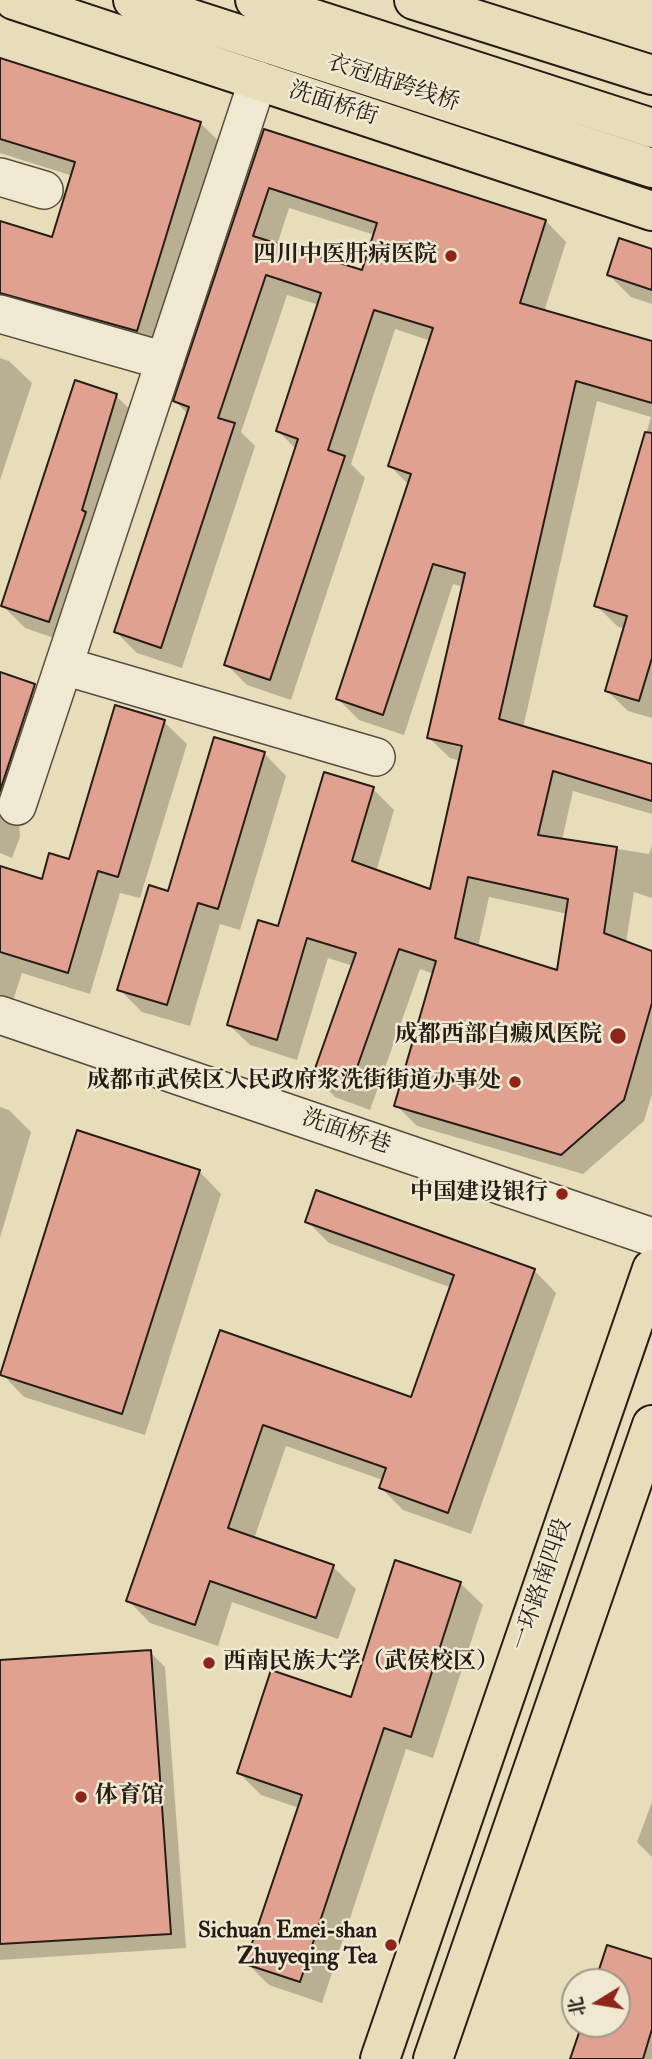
<!DOCTYPE html>
<html>
<head>
<meta charset="utf-8">
<style>
	body { margin:0 }
	#map { position:relative; width:652px; height:2059px; overflow:hidden; background:#e8ddba; font-family:"IM FELL Double Pica","Noto Serif SC",serif }
	canvas { display:block }
	.north { position:absolute; left:561px; top:1968px; width:70px; height:70px; box-sizing:border-box; background:#f0e9d2; border:2px solid #a09787; border-radius:50%; rotate:259deg; font-size:19px; font-weight:700; line-height:28px; text-align:center; color:#281d16 }
	.north::after { content:''; display:block; margin:auto; width:24px; height:32px; background:#8f2418; clip-path:polygon(50% 0,100% 100%,50% 72%,0 100%) }
</style>
</head>
<body>
<div id="map">
<canvas width="652" height="2059"></canvas>
<div class="north">北</div>
</div>
<script>
const ctx = document.querySelector('canvas').getContext('2d');
ctx.lineJoin = 'round';
function paint(path, color) { ctx.fillStyle = color; ctx.fill(path, 'evenodd'); }
const poly = rows => new Path2D(rows.map(r => 'M' + r).join(''));
function trace(path, color, width, dash) { ctx.strokeStyle = color; ctx.lineWidth = width; ctx.lineCap = dash ? 'butt' : 'round'; ctx.setLineDash(dash || []); ctx.stroke(path); }
function drawText(font, color, halo, rows, align = 'center') {
  ctx.font = font + ' "IM FELL Double Pica","Noto Serif SC",serif'; ctx.lineWidth = 5; ctx.setLineDash([]); ctx.textBaseline = 'middle'; ctx.strokeStyle = halo; ctx.fillStyle = color; for (const [text, x, y, turn = 0] of rows) {
    ctx.save(); ctx.translate(x, y); ctx.rotate((+turn || 0) * Math.PI / 180); ctx.textAlign = isNaN(turn) ? turn : align; if (halo) ctx.strokeText(text, 0, 0); ctx.fillText(text, 0, 0); ctx.restore();
  }
}
paint(poly([
	[0,60,200,123,223,145,159,352,0,307,0,222,53,239,73,176,0,153],
	[265,132,546,221,566,242,544,312,652,343,652,718,628,711,607,691,625,629,617,626,596,605,651,417,597,401,523,728,652,766,652,814,573,791,562,840,649,854,652,846,652,898,634,892,626,943,652,952,652,1094,644,1121,583,1174,417,1126,396,1105,434,974,420,969,370,1110,335,1097,314,1076,353,966,328,958,297,1060,250,1045,229,1025,279,928,373,789,394,810,376,872,431,891,460,761,450,758,429,738,463,587,453,584,404,735,359,720,338,699,409,485,390,466,431,341,395,329,351,464,365,478,291,700,247,685,226,664,297,450,278,431,319,305,287,295,241,432,255,446,182,668,137,653,116,632,188,414,175,401],
	[289,208,375,235,363,273,277,245],
	[451,742,471,746,470,750,451,745],
	[489,897,568,914,559,973,478,947],
	[652,251,652,304,631,297,609,275],
	[0,358,9,361,32,383,0,480],
	[116,396,139,418,72,644,25,628,3,606],
	[0,678,34,686,57,708,19,822,20,837,12,858,0,853],
	[164,722,187,744,140,898,120,893,90,994,22,973,10,1010,0,1007,0,868,43,881,70,861],
	[264,753,286,776,240,930,220,924,190,1026,142,1012,119,989,169,893],
	[0,1107,9,1110,31,1132,0,1238],
	[199,1171,221,1194,145,1435,24,1397,2,1374],
	[307,1221,534,1270,556,1293,471,1534,403,1510,381,1488,383,1480,286,1446,254,1539,333,1567,356,1589,338,1639,232,1602,218,1646,150,1623,128,1600,221,1332,412,1399,452,1288,329,1243],
	[460,1583,483,1605,433,1758,406,1749,322,2003,269,1985,247,1963,299,1808,261,1795,239,1773,352,1699],
	[150,1652,165,1667,186,1948,0,1960,0,1662],
	[652,1802,652,1857,637,1842],
	[652,1961,652,2059,572,2059,583,2024,617,2024,617,1982,597,1982]
]), '#0003');
const building = poly([
	[0,58,201,122,137,331,0,293,0,221,52,237,75,162,0,139,0,58],
	[264,129,546,220,520,303,652,341,652,403,576,381,499,719,652,764,652,801,553,771,538,835,617,847,604,933,652,951,652,1003,624,1100,561,1155,394,1106,436,961,399,949,349,1090,312,1077,356,953,307,938,277,1040,227,1025,258,920,278,926,324,772,374,787,352,861,430,889,462,746,427,738,465,573,433,564,383,715,336,699,411,474,388,466,433,328,374,310,328,450,345,456,270,680,224,665,298,439,276,431,321,293,266,275,218,418,235,423,161,648,114,632,189,407,173,401,264,129],
	[269,188,377,223,362,270,253,236,269,188],
	[468,877,568,899,557,970,455,938,468,877],
	[619,238,652,249,652,290,607,275,619,238],
	[75,380,117,394,82,510,86,512,49,622,1,606,75,380],
	[645,432,652,433,652,658,639,701,605,691,627,616,594,606,645,432],
	[0,672,35,684,0,791,0,672],
	[115,705,165,720,118,877,98,871,68,973,0,952,0,866,42,879,49,853,69,859,115,705],
	[214,737,265,752,218,909,198,903,167,1005,117,990,149,885,168,891,214,737],
	[77,1130,200,1170,122,1414,0,1375,77,1130],
	[316,1190,535,1269,448,1513,379,1488,386,1468,263,1425,228,1528,334,1565,316,1618,210,1581,195,1625,126,1601,220,1330,411,1397,454,1275,305,1222,316,1190],
	[395,1560,461,1582,411,1737,384,1728,300,1982,245,1964,302,1795,237,1773,271,1670,351,1697,395,1560],
	[151,1650,171,1934,0,1944,0,1660,151,1650],
	[607,1945,652,1959,652,2029,643,2059,570,2059,582,2024,617,2024,617,1982,595,1982,607,1945]
]);
paint(building, '#e0a190');
trace(building, '#281d16', 2);
const minor = poly([
	[0,177,44,190],
	[0,314,165,361],
	[64,666,376,757],
	[17,806,258,80],
	[0,1015,652,1237]
]);
const major = poly([
	[14,0,652,211],
	[133,0,652,168],
	[255,0,652,128],
	[414,0,652,75],
	[380,2059,652,1269],
	[433,2059,652,1425]
]);
trace(minor, '#584d3f', 40);
trace(major, '#281d16', 42);
trace(minor, '#f0e9d2', 37);
trace(major, '#e8ddba', 38);
for (const [x, y, r, color] of [
	[451,256,7,"#8f2418"],
	[618,1036,9,"#8f2418"],
	[515,1082,7,"#8f2418"],
	[562,1194,7,"#8f2418"],
	[209,1663,7,"#8f2418"],
	[81,1797,7,"#8f2418"],
	[391,1945,7,"#8f2418"]
]) { const dot = new Path2D(); dot.arc(x, y, r, 0, 2 * Math.PI); ctx.fillStyle = color; ctx.fill(dot); trace(dot, '#f0e9d2', 2.5); }
drawText('23px', '#281d16', '#f0e9d2', [
	["衣冠庙跨线桥",393,84,18],
	["洗面桥街",333,105,18],
	["洗面桥巷",346,1133,19],
	["一环路南四段",543,1585,-71]
]);
drawText('bold 23px', '#281d16', '#f0e9d2', [
	["四川中医肝病医院",437,256],
	["成都西部白癜风医院",602,1036],
	["成都市武侯区人民政府浆洗街街道办事处",501,1082],
	["中国建设银行",548,1194],
	["西南民族大学（武侯校区）",223,1663,"left"],
	["体育馆",95,1797,"left"],
	["Sichuan Emei-shan",377,1932],
	["Zhuyeqing Tea",377,1958]
], 'right');
</script>
</body>
</html>
